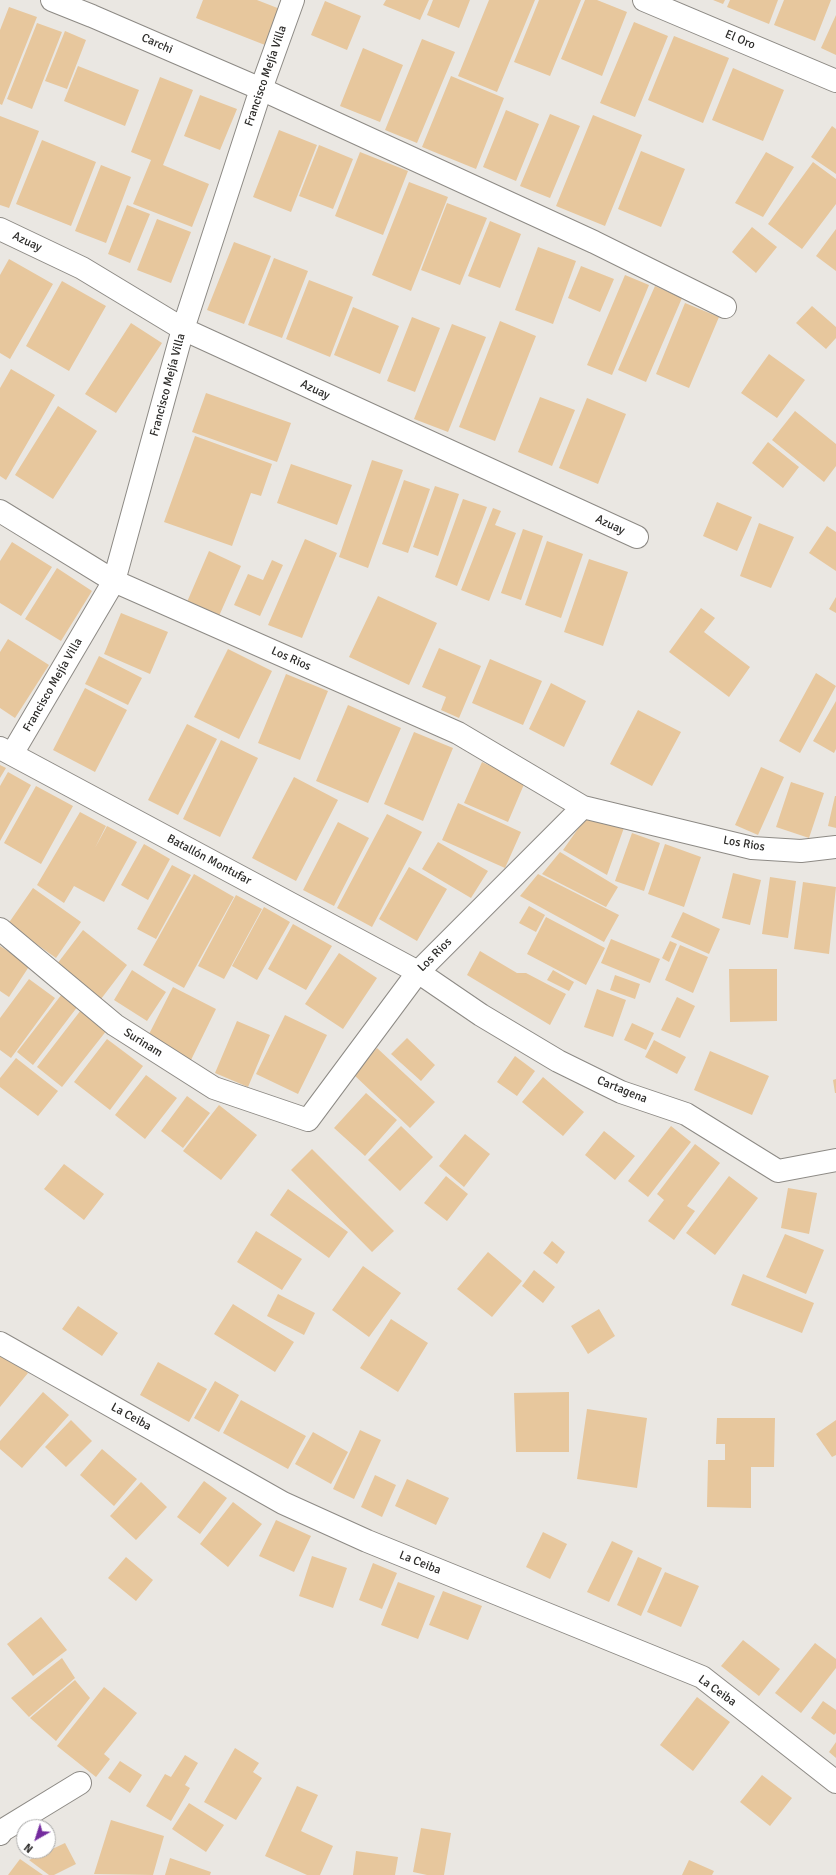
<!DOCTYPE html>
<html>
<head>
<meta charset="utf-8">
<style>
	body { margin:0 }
	#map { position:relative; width:836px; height:1875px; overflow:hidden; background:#eae7e2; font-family:Signika,sans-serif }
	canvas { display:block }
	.north { position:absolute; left:16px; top:1819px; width:40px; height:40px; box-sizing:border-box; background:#fff; border:1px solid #ababaa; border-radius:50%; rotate:219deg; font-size:11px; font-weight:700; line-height:16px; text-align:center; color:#2d2c2a }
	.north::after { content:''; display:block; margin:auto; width:14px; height:18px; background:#742b9e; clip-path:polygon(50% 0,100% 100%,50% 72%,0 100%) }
</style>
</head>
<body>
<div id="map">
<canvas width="836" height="1875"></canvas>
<div class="north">N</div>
</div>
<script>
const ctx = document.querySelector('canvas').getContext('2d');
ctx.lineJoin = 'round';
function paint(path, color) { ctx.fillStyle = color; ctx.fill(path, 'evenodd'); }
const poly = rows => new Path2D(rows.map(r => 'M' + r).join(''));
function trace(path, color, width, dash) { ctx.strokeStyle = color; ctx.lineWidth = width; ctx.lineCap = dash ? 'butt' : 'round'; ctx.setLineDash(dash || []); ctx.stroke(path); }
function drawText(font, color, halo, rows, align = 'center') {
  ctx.font = font + ' Signika,sans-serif'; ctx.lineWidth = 3; ctx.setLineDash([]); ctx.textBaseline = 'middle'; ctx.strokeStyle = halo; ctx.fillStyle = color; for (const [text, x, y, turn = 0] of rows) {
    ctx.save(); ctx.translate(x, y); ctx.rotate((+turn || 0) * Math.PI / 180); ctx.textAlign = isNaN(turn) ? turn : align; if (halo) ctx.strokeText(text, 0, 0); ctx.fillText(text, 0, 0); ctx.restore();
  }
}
paint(poly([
	[203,0,257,0,280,9,265,45,196,18],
	[386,0,429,0,420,20,383,5],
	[433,0,470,0,459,28,427,15],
	[489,0,535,0,497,92,458,76],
	[539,0,581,0,550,76,514,62],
	[585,0,597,0,627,12,602,76,561,59],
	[713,0,725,0,723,4],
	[730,0,778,0,769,24,727,7],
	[784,0,831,0,815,41,774,25],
	[325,1,361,16,347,50,311,35],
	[9,7,37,17,2,105,0,104,0,30],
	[836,15,836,55,821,48],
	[634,22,668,36,635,117,600,103],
	[37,23,62,32,32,109,7,99],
	[65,31,86,40,67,89,45,81],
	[674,36,729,58,703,123,648,100],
	[422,39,455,52,417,143,385,130],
	[363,48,403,65,380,122,340,106],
	[78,66,139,90,125,126,64,101],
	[733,68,784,90,763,141,712,120],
	[451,76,504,98,476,169,422,147],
	[160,77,193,90,163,165,209,184,192,227,133,204,151,160,131,152],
	[200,95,237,109,220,150,184,136],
	[506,110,539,124,516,181,483,167],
	[550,114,580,126,550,198,520,186],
	[593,115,642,135,605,226,556,206],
	[0,116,39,131,9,208,0,205],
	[832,126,836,129,836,174,811,157],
	[279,130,317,145,291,212,253,197],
	[42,140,96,162,71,226,16,204],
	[319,145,353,159,333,209,299,196],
	[641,151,685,169,661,227,618,209],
	[360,152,408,171,383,235,335,216],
	[766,152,794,167,763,217,735,203],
	[813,162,836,179,836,204,802,249,768,224],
	[101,165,131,177,106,243,75,231],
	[409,182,448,197,411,291,372,275],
	[447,203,487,218,460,285,421,270],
	[127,205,150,214,130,263,108,254],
	[157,219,191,232,171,283,137,270],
	[490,221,521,234,500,288,468,276],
	[752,227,777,247,756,273,732,252],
	[836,229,836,271,816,256],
	[234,242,271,256,244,324,207,310],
	[538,247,576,261,553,324,515,310],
	[274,258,308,271,282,338,248,325],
	[9,259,53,284,10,359,0,353,0,275],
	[581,266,614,279,600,312,568,298],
	[625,275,649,285,612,375,587,365],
	[309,280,353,297,330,357,286,339],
	[62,281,106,306,69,371,26,346],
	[655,286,682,298,646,382,618,370],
	[685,303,719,317,689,388,656,374],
	[812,306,836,327,836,338,826,349,796,323],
	[353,307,399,326,380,374,334,355],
	[412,317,440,328,415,392,387,381],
	[500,321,536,336,495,441,459,427],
	[131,323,162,343,116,413,85,394],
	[452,324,486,337,448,432,414,419],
	[769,354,805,380,777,418,741,393],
	[11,369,55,395,6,480,0,476,0,388],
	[206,393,291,423,277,462,192,432],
	[540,397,575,410,552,466,518,452],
	[587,398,626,414,598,484,559,468],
	[58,406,97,431,53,499,15,475],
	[795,411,836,444,836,466,824,482,772,440],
	[195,436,272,464,261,496,251,493,232,546,164,522],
	[768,442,799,467,783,488,752,463],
	[372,460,403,470,368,568,339,557],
	[291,464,352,485,337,525,277,503],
	[404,480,430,489,408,553,382,544],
	[435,486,459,494,438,556,413,547],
	[463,499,487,507,457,586,435,577],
	[717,502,752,517,737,551,703,536],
	[493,508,501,511,495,525,516,533,489,601,461,590],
	[759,523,794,537,771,588,740,576],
	[827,526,836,532,836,571,809,553],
	[523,529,543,536,521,600,501,593],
	[305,539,337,553,302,638,268,625],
	[547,541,583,554,561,618,525,605],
	[12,542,52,567,21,616,0,603,0,561],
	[209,551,241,566,219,616,187,602],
	[589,559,628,572,603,646,564,632],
	[272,560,283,565,260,616,234,605,248,574,263,580],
	[57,568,92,591,61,641,25,619],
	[378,596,437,623,409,685,349,657],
	[836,597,836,613,829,609],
	[701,608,715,618,704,632,750,667,729,697,669,652],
	[121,613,168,632,150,674,104,654],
	[8,639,49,665,15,718,0,708,0,652],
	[439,648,481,666,459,718,441,710,446,697,422,687],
	[228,649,272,671,239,739,194,717],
	[99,656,142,678,128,705,85,684],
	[490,659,542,681,523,725,472,703],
	[816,673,836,686,800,753,779,741],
	[286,674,328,691,300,760,258,743],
	[551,683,586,701,564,747,529,729],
	[85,688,127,710,95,772,53,750],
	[836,701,836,749,834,753,813,741],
	[348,705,401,728,368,803,316,781],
	[638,710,681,732,652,786,610,764],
	[187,724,217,739,178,815,148,800],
	[414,732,453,748,423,821,384,804],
	[221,740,258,758,220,837,183,819],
	[482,762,525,782,508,822,464,803],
	[0,765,6,768,0,778],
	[761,767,784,777,758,835,735,825],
	[8,772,31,785,0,841,0,786],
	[294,777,338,800,296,881,252,858],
	[791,782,824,793,809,838,776,827],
	[36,786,73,806,41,864,4,843],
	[835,796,836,796,836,828,828,826],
	[458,803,521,832,505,868,442,840],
	[80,812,106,826,95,848,107,826,137,842,104,902,74,886,64,903,37,885],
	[387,814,422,832,372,927,337,908],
	[587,816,625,825,607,875,563,850],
	[338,822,369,838,334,906,303,890],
	[632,833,660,843,644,891,615,881],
	[438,842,488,871,471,898,422,869],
	[144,844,170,859,148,900,121,885],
	[665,844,701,857,684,907,648,894],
	[560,852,618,887,606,907,542,874],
	[172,865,191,875,156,939,137,929],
	[409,867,447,889,417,941,379,919],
	[733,873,761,880,750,925,722,918],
	[194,874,234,897,184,988,143,965],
	[538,874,619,915,604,942,520,896],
	[770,877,796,881,788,938,762,934],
	[803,882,836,887,829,954,794,949],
	[33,888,81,922,56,958,8,924],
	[236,895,262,909,224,979,198,966],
	[529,906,545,915,536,932,519,923],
	[264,907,290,922,257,980,232,966],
	[683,912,720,929,709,954,671,937],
	[546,917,605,948,586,985,527,954],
	[293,924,332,946,306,990,268,969],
	[83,930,127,965,101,999,57,964],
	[611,939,660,959,650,983,601,963],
	[670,941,677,944,669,962,662,958],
	[680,945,708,957,693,993,665,980],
	[0,946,30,965,9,997,0,991],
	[480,951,517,973,526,973,566,994,550,1025,467,975],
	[339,953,377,978,343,1029,305,1004],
	[729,969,777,969,777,1021,730,1022],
	[132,970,166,992,147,1021,114,1000],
	[553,970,574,982,569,991,547,980],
	[615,975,640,984,635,999,610,990],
	[29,979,55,998,11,1058,0,1050,0,1018],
	[173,987,216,1009,191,1060,147,1038],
	[597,989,626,1000,613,1037,584,1027],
	[62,994,78,1006,33,1065,17,1052],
	[677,997,695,1006,680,1038,661,1030],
	[81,1010,107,1030,62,1087,37,1067],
	[285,1015,327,1035,298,1094,256,1074],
	[237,1021,270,1035,248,1087,215,1073],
	[632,1023,654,1033,646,1050,624,1040],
	[407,1038,435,1065,421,1081,391,1054],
	[107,1039,143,1066,110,1110,74,1082],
	[654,1040,686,1057,677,1074,645,1057],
	[377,1048,435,1102,410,1128,353,1074],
	[710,1051,769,1076,752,1115,694,1090],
	[515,1056,535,1071,517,1096,497,1082],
	[16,1058,58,1091,38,1116,0,1087,0,1078],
	[146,1075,177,1098,145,1139,115,1115],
	[543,1077,584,1112,563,1136,522,1102],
	[836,1079,836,1093,835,1093,833,1080],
	[366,1093,397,1120,365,1156,334,1128],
	[187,1096,210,1113,183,1148,161,1131],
	[219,1105,257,1135,221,1180,183,1151],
	[401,1126,433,1157,400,1191,368,1160],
	[671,1126,691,1142,648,1197,628,1181],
	[604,1131,635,1156,615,1180,585,1155],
	[465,1134,490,1154,464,1187,439,1166],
	[695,1144,720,1163,687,1206,695,1211,674,1240,648,1221,664,1200,657,1194],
	[312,1149,394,1231,372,1252,291,1170],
	[64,1164,104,1194,84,1220,44,1189],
	[446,1176,468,1194,447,1221,424,1203],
	[729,1176,758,1198,715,1255,686,1233],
	[788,1188,817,1193,809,1234,781,1228],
	[288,1189,348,1232,329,1258,270,1215],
	[256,1231,302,1259,282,1290,237,1262],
	[785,1234,824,1250,806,1294,766,1277],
	[552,1241,565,1252,557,1264,543,1253],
	[488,1252,522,1281,492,1317,457,1289],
	[363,1266,401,1293,369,1337,332,1310],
	[534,1270,555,1287,543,1303,522,1286],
	[743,1274,814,1303,802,1333,731,1305],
	[278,1294,315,1313,304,1335,267,1316],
	[233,1304,294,1342,275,1372,214,1334],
	[78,1306,118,1333,102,1356,62,1329],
	[599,1309,615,1336,588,1354,571,1326],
	[391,1319,428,1343,398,1392,360,1368],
	[0,1350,28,1373,0,1407],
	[158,1362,207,1389,189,1422,140,1395],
	[215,1381,239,1395,219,1432,194,1418],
	[43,1392,69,1415,22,1468,0,1449,0,1441],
	[569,1392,569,1452,516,1452,514,1393],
	[241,1400,306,1436,288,1469,223,1433],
	[587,1409,647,1418,637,1488,577,1479],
	[717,1418,775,1418,774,1467,751,1467,751,1508,707,1507,708,1460,725,1460,725,1444,716,1444],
	[71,1420,92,1441,66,1467,45,1447],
	[836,1420,836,1455,832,1457,816,1434],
	[360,1430,381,1440,354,1499,333,1489],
	[313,1432,348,1452,331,1484,295,1464],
	[102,1449,137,1479,114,1506,80,1475],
	[375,1475,396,1485,382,1517,361,1507],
	[407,1479,449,1498,436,1525,395,1506],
	[204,1481,227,1498,200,1534,177,1517],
	[141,1482,167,1507,136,1540,110,1516],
	[233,1502,262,1524,228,1567,200,1544],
	[276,1520,311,1536,294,1572,259,1556],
	[543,1532,567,1544,550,1579,526,1567],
	[612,1541,633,1551,609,1602,587,1592],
	[312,1556,347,1568,333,1608,299,1596],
	[126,1557,153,1580,136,1601,108,1578],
	[638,1557,662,1568,641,1616,617,1605],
	[373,1563,397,1573,382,1609,359,1600],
	[665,1572,699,1586,681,1627,647,1612],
	[398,1582,435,1596,418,1639,381,1625],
	[443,1591,482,1606,468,1640,429,1625],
	[41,1617,67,1650,33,1676,7,1644],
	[743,1640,780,1669,759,1696,721,1666],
	[815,1643,836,1659,836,1668,801,1713,775,1693],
	[62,1658,75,1678,29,1717,11,1698],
	[75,1680,90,1698,56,1741,30,1718],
	[104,1687,137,1713,104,1754,110,1759,96,1777,57,1746],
	[697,1697,730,1722,693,1771,660,1745],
	[823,1701,836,1710,836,1733,834,1735,811,1718],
	[836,1742,836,1758,829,1752],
	[235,1748,259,1763,253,1772,262,1778,236,1820,204,1802],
	[185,1755,198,1763,185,1785,190,1788,171,1821,146,1806,165,1774,171,1777],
	[120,1761,142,1775,130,1793,108,1778],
	[762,1775,792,1798,770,1826,740,1802],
	[297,1786,318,1795,301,1831,333,1846,320,1875,307,1875,265,1856],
	[189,1803,224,1825,206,1852,172,1829],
	[111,1820,164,1836,153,1875,94,1874],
	[421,1828,451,1833,444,1875,427,1875,413,1872],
	[65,1843,76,1864,54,1875,49,1875,29,1860],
	[356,1851,398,1857,395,1875,353,1875],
	[170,1858,211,1872,210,1875,165,1875],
	[20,1859,43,1875,8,1875],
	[689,1860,714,1871,712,1875,682,1875]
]), '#e7c79d');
const minor = poly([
	[52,0,92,16,261,89,594,242,725,307],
	[644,0,836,81],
	[0,229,82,268,183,329,637,537],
	[0,511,114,581,458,733,583,807],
	[0,748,418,972,481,1015,558,1061,621,1092,686,1114,778,1171,836,1160],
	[12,754,114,581,183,329,261,89,293,0],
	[0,929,115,1025,214,1088,308,1120,418,972,583,807,752,848,801,851,836,847],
	[0,1343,283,1503,367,1541,702,1677,836,1782],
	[0,1834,3,1830,80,1783]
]);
trace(minor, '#8d8a85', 24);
trace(minor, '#fff', 22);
drawText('12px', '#2d2c2a', '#fff', [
	["El Oro",740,40,23],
	["Carchi",157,44,24],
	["Francisco Mejía Villa",266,76,-71],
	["Azuay",27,242,25],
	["Francisco Mejía Villa",168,385,-75],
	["Azuay",315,390,25],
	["Azuay",610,525,25],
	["Los Rios",291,659,24],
	["Francisco Mejía Villa",53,685,-60],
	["Los Rios",744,844,10],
	["Batallón Montufar",209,860,28],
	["Los Rios",435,955,-45],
	["Surinam",143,1043,32],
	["Cartagena",622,1090,22],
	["La Ceiba",131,1417,29],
	["La Ceiba",420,1563,22],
	["La Ceiba",717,1691,36]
]);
</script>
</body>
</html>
